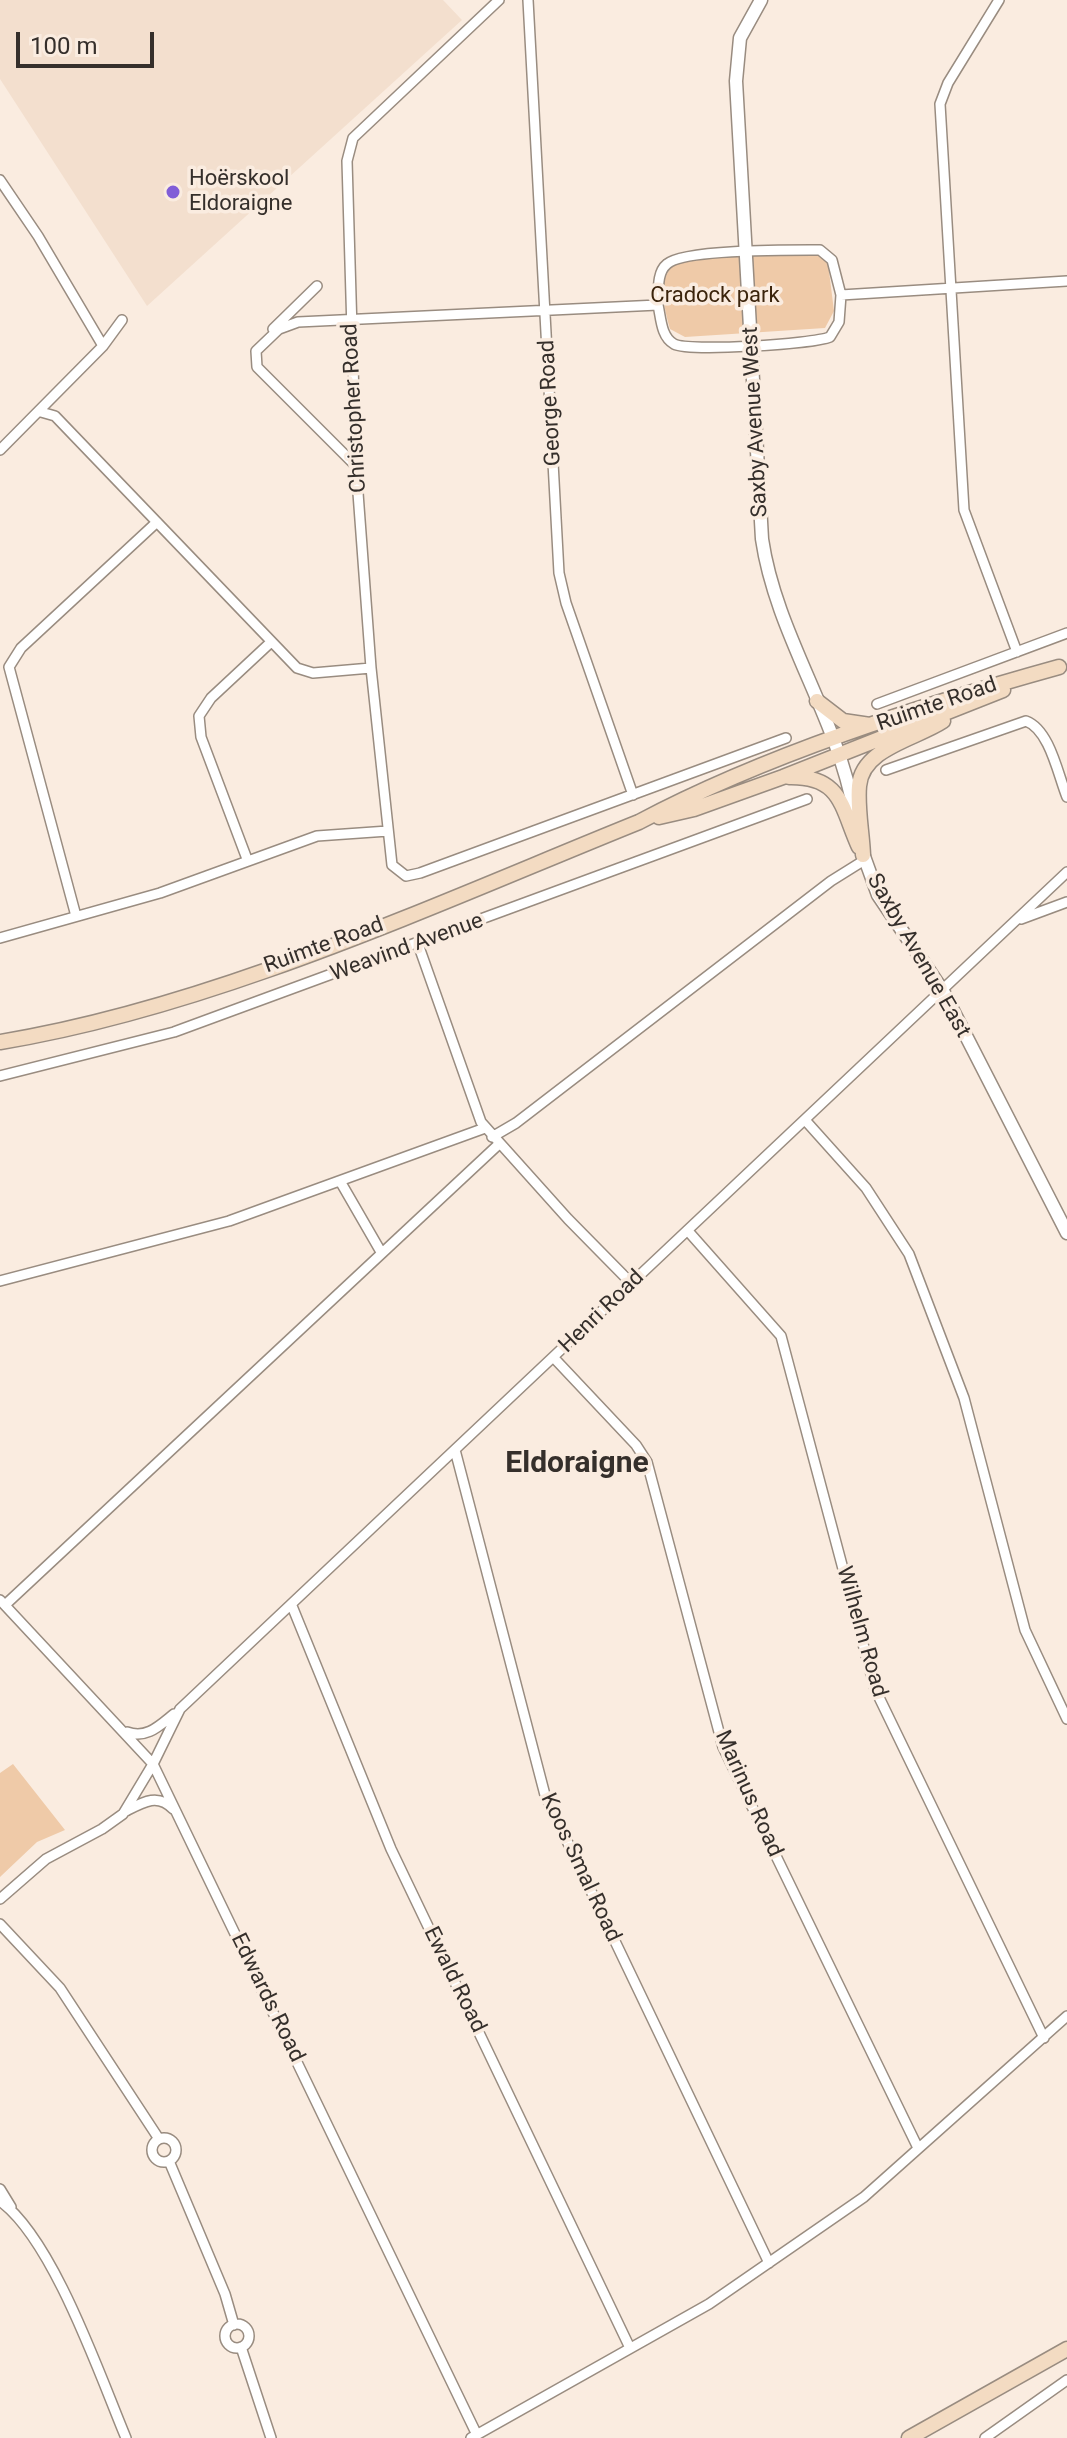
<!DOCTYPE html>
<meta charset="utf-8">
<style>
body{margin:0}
#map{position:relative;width:1067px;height:2438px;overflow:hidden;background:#faece0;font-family:Roboto,sans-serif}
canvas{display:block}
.scale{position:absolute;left:16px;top:32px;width:138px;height:36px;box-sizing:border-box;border:4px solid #352f2b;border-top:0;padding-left:10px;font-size:24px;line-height:28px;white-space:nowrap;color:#352f2b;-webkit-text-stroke:6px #faece0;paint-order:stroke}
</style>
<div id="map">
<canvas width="1067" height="2438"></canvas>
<div class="scale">100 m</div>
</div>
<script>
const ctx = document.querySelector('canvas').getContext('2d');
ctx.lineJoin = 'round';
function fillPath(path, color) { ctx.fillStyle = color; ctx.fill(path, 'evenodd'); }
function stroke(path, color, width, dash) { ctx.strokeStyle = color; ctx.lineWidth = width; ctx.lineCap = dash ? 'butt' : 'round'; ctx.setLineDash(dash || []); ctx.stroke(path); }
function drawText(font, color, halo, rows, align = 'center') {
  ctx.font = font + ' Roboto,sans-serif'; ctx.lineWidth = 7; ctx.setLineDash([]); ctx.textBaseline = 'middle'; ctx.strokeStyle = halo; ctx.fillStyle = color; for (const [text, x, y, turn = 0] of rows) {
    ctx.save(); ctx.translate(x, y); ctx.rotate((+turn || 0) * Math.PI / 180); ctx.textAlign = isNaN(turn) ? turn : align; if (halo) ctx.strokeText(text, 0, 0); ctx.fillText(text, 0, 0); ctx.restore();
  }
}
fillPath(new Path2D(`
 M0,0h443l19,20 -315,286 -147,-227z`), '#f3dfce');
fillPath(new Path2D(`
 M814,252l14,11 6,48 -9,17 -140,9 -15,-8c-7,-27 -15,-54 12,-71z
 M13,1764l52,66 -28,12 -37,35v-104z`), '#efcaa8');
const minor = new Path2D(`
 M499,0l-146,138 -6,23 9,305 15,202 21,197 14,11 14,-3 366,-135
 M528,0l31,573 7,30 67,192
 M999,0l-51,83 -8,21 24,406 53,142
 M0,180l38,56 65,110
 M658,305c3,13 3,32 16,39 14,8 139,0 156,-7l9,-15 2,-27
 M273,329l44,-43
 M41,412l14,4 242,252 16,5 58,-5
 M0,450l103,-104 19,-26
 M356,466l-99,-99 -1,-16 23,-22 19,-7 360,-17c1,-13 -2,-32 9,-41 16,-15 126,-14 153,-14l12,10 9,35 226,-14
 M877,704l190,-71
 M886,770l140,-49c24,9 32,54 41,76
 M247,859l-46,-122 -2,-21 12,-18 59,-55
 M76,916l-67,-249 12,-19 136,-126
 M1021,919l46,-17
 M0,938l160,-45 157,-57 71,-5
 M418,944l63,178 87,97 63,64
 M0,1076l174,-44 633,-233
 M805,1120l61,68 43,66 55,144 61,232 42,89
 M492,1137l24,-14 315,-242 32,-20
 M340,1181l41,71
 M688,1231l93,105 94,353 169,349
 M0,1281l229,-60 256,-93
 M554,1358l82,87 11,17 76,285 195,401
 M455,1450l90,345 224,468
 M0,1600l153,164 324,671
 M5,1605l494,-461
 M292,1606l99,243 239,499
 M127,1732c20,7 32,-6 47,-18
 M126,1811c17,-9 32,-18 47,-2
 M0,1899l46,-40 56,-30 21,-15 30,-50 27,-55 887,-837
 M0,1924l60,64 99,151
 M152 2150a12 12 0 1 1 24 0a12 12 0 1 1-24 0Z
 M169,2161l56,133 9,31
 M0,2189l11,18
 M0,2201c53,38 100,175 126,237
 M225 2336a12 12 0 1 1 24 0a12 12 0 1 1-24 0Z
 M241,2347l30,91
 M471,2438l238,-134 155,-107 203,-181
 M985,2438l82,-58`);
const tertiary = new Path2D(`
 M761,0l-21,38 -4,43 26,458c14,95 75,177 92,272
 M861,848l17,47 65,96 124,242`);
const secondary = new Path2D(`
 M817,701l26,20 27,4
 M789,777c53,-1 52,30 70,70
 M659,817l35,-8 89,-32 220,-87
 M863,855c-1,-23 -6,-47 -4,-69 3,-38 57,-47 84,-65
 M0,1042c214,-35 438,-139 639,-220 126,-67 283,-117 420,-155
 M909,2438l158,-89`);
stroke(minor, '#998c80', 12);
stroke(tertiary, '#998c80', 15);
stroke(secondary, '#998c80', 17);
stroke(minor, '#fff', 9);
stroke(tertiary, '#fff', 12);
stroke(secondary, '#f3dbc2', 14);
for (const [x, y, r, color] of [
 [173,192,8,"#815dd7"]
]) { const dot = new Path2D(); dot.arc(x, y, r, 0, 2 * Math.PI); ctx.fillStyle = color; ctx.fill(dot); stroke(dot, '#faece0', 3); }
drawText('22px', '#352f2b', '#faece0', [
 ["Hoërskool",189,179],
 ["Eldoraigne",189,204]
], 'left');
drawText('22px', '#3b240c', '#faece0', [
 ["Cradock park",715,296]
]);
drawText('22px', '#352f2b', '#faece0', [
 ["George Road",551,403,-93],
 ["Christopher Road",355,408,-93],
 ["Saxby Avenue West",756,422,-93],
 ["Ruimte Road",937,705,-19],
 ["Ruimte Road",324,946,-20],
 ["Weavind Avenue",407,948,-20],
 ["Saxby Avenue East",918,956,60],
 ["Henri Road",602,1312,-44],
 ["Wilhelm Road",861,1632,74],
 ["Marinus Road",748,1794,66],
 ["Koos Smal Road",580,1868,65],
 ["Ewald Road",454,1980,64],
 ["Edwards Road",267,1998,64]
]);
drawText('bold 30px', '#352f2b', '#faece0', [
 ["Eldoraigne",577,1464]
]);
</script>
